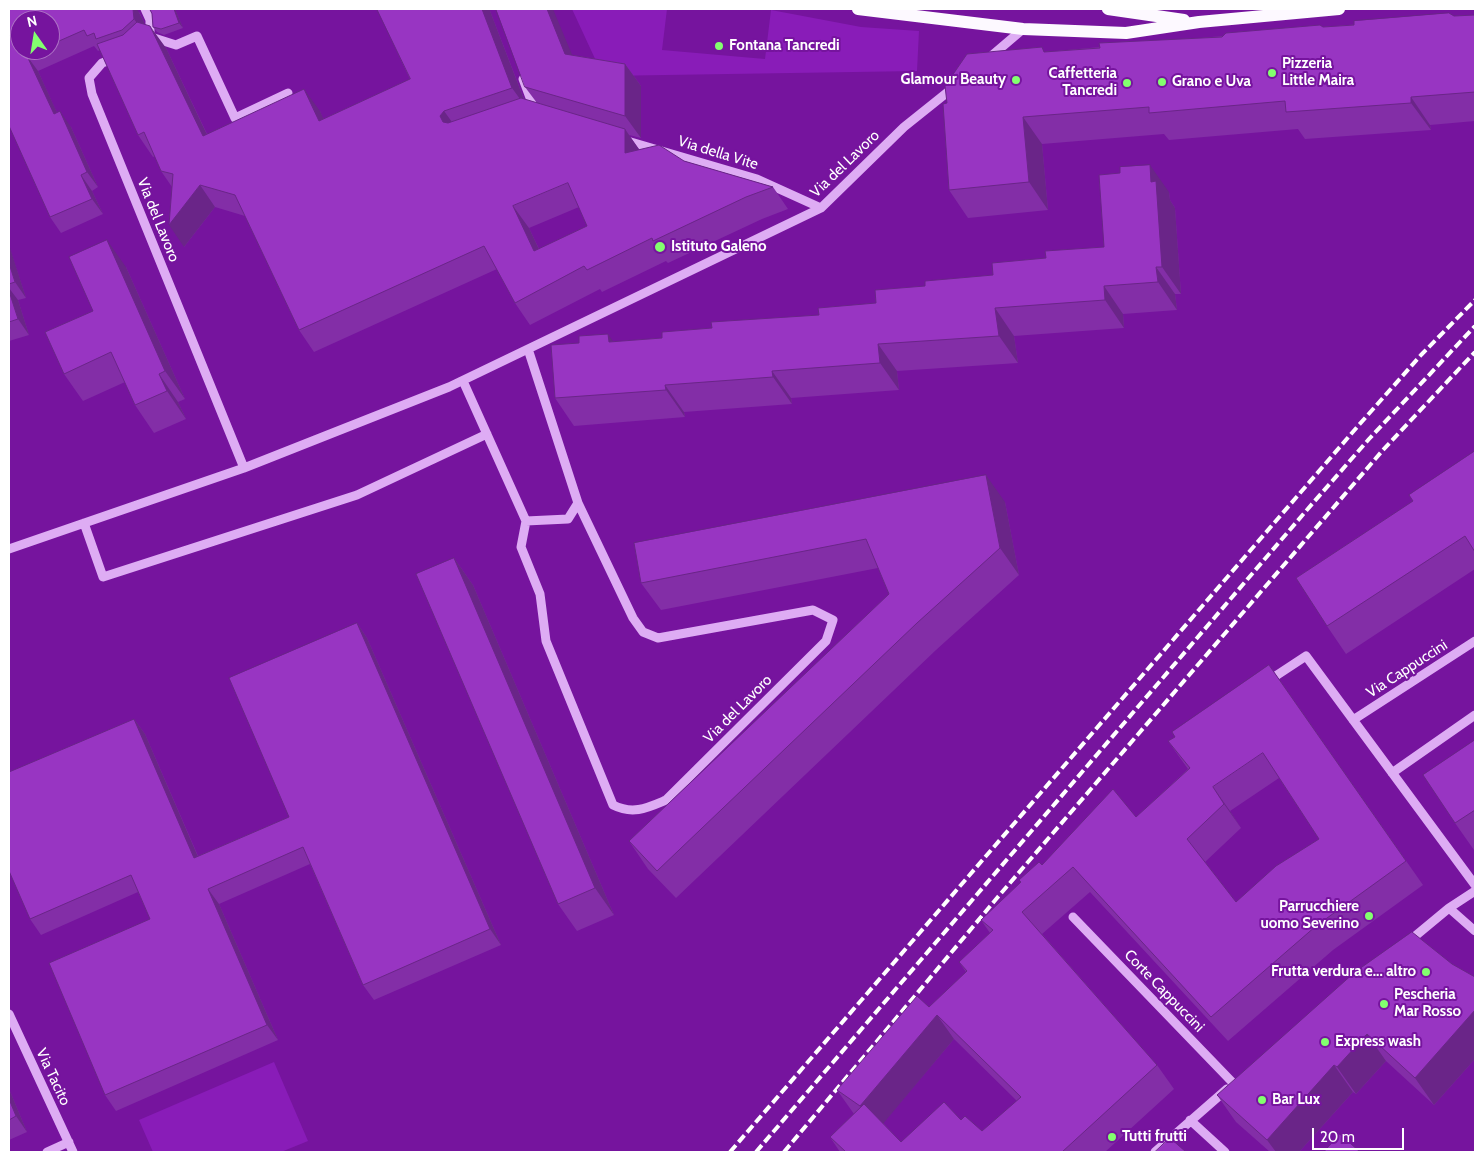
<!DOCTYPE html>
<style>
body{margin:0}
#map{position:relative;width:1484px;height:1161px;overflow:hidden;background:#76149e;font-family:Cabin,sans-serif}
canvas{display:block}
.frame{position:absolute;inset:0;border:10px solid #fff;pointer-events:none}
.north{position:absolute;left:10px;top:10px;width:50px;height:50px;box-sizing:border-box;background:#76149e;border:1px solid #ad72c5;border-radius:50%;rotate:347deg;font-size:14px;font-weight:700;line-height:20px;text-align:center;color:#fff}
.north::after{content:'';display:block;margin:auto;width:18px;height:22px;background:#83ff6f;clip-path:polygon(50% 0,100% 100%,50% 72%,0 100%)}
.scale{position:absolute;left:1312px;top:1128px;width:92px;height:22px;box-sizing:border-box;border:2px solid #fff;border-top:0;padding-left:6px;font-size:15px;line-height:18px;white-space:nowrap;color:#fff;-webkit-text-stroke:4px #76149e;paint-order:stroke}
</style>
<div id="map">
<canvas width="1484" height="1161"></canvas>
<div class="frame"></div>
<div class="north">N</div>
<div class="scale">20 m</div>
</div>
<script>
const ctx = document.querySelector('canvas').getContext('2d');
ctx.lineJoin = 'round';
function fillPath(path, color) { ctx.fillStyle = color; ctx.fill(path, 'evenodd'); }
function stroke(path, color, width, dash) { ctx.strokeStyle = color; ctx.lineWidth = width; ctx.lineCap = dash ? 'butt' : 'round'; ctx.setLineDash(dash || []); ctx.stroke(path); }
function drawText(font, color, halo, rows, align = 'center') {
  ctx.font = font + ' Cabin,sans-serif'; ctx.lineWidth = 4; ctx.setLineDash([]); ctx.textBaseline = 'middle'; ctx.strokeStyle = halo; ctx.fillStyle = color; for (const [text, x, y, turn = 0] of rows) {
    ctx.save(); ctx.translate(x, y); ctx.rotate((+turn || 0) * Math.PI / 180); ctx.textAlign = isNaN(turn) ? turn : align; if (halo) ctx.strokeText(text, 0, 0); ctx.fillText(text, 0, 0); ctx.restore();
  }
}
fillPath(new Path2D(`
 M572,9h95l-5,41 103,9 6,-49 90,17 58,4 -2,40 -314,5z
 M274,1062l34,79 -27,11h-128l-14,-32z`), '#891cb8');
stroke(new Path2D(`
 M145,9l5,11v17
 M151,37l25,8 21,-9 38,82 53,-25
 M116,58l-14,5 -13,15 3,16 152,374
 M989,58l34,-29
 M523,79l12,32
 M624,140l133,39 64,29
 M463,381l63,140 42,-2 10,-16 -50,-154
 M526,521l-5,26 19,47 6,47 67,164c20,10 34,3 53,-5l160,-159 7,-21 -20,-10 -155,28 -15,-6 -10,-14 -55,-115
 M84,523l19,54 254,-82 130,-61
 M9,549l235,-81 205,-81 372,-179 83,-81 50,-40
 M1268,681l38,-25 169,229
 M1353,720l122,-79
 M1392,773l83,-58
 M1449,908l26,23
 M1073,917l161,167
 M1408,942l41,-34 26,-17
 M9,1014l64,138
 M1190,1120l35,32
 M47,1152l22,-10
 M1155,1152l72,-63`), '#deacf4', 9);
stroke(new Path2D(`
 M858,9l165,20 103,4 73,-11 140,-13
 M1108,9l76,11`), '#fdf9ff', 12);
stroke(new Path2D(`
 M730,1152l628,-726 63,-71 54,-55
 M756,1152l550,-641 63,-72 106,-113
 M784,1152l213,-254 386,-448 92,-98`), '#fff', 4, [9, 4]);
fillPath(new Path2D(`
 M9,9l130,3 5,10v2l22,24 41,86 113,-23 3,8 87,-40 80,-68 34,88 13,4 -12,-16 47,-32 53,9 16,22v52l-12,-3 10,14 45,12 89,26 15,22 -26,10 -94,44 -2,-2 -64,31 -2,-3 -70,36 -15,-22 -18,-34 -183,83 -15,-22 -54,-114 -30,-9 -31,40 -12,-60 -11,-16 -6,-15 -2,1 -15,-22 -38,-85 -2,1 -4,-5 -56,25 19,42 14,14 27,60 -6,4 11,23 -42,19 -11,-16zM50,20v30h-30zM579,207l8,19 -48,23 -10,-21z
 M150,9h25l8,19 -19,7 -7,-3 -4,-5 -1,-13z
 M1475,15v106l-45,4 1,5 -126,9 -7,-10 -129,11 -5,-6 -122,10 6,66 -80,8 -19,-28 -2,-87 98,-51 278,-25z
 M1169,192l1,8 5,8 6,86h-6l2,16 -54,4 1,14 -110,8 4,27 -121,8 2,19 -108,8 1,6 -108,8 1,5 -111,9 -19,-28 59,-56 48,-4 50,-10 107,-13 57,-12 49,-17 68,-11 53,-17 58,-11z
 M9,246l17,52 -8,2 11,35 -20,6z
 M126,267l59,132 -7,3 8,17 -32,14 -19,-28 -10,-23 -42,19 -19,-27 29,-63z
 M1475,451v118l-129,85 -19,-28 86,-125z
 M1005,502l14,73 -83,75 -260,248 -28,-29 -19,-28 260,-247 -11,-26 -217,42 -20,-27z
 M454,558l19,27 141,330 -37,16 -19,-27z
 M357,623l10,15 134,307 -127,55 -11,-15 -53,-121 -91,40 59,136 -162,71 -11,-16 45,-176 -12,-27 -97,43 -11,-16 104,-200 11,15 53,122 91,-39z
 M1269,665l154,220 -90,65 -105,91 -138,-149 -48,42 115,131 17,24 -69,63h-265l-10,-15 24,-23 -17,-24 92,-83 37,-35 -7,-10 31,-29 -9,-13 61,-55 94,-48 52,-48 -20,-28 7,-4zM1279,778l40,61 -83,63 -31,-40 36,-34 -11,-17zM954,1039l63,62 -35,30 -21,-11 -60,22 -18,-19z
 M1475,740v110h-1l-19,-27z
 M1452,964l23,13v82l-41,46 -48,-44 -30,33 -3,-2 -54,60h-29l-34,-30 -19,-27z
 M9,1089l18,43 -18,8z`), '#832ea7');
fillPath(new Path2D(`
 M133,9h4l7,13 1,12 -11,-15z
 M174,9h1l8,19 -4,-5z
 M482,9h8v2l38,99 -16,-22z
 M547,9h6l28,67 -16,-22z
 M150,26l16,22 52,110 -15,-22z
 M27,56l11,15 27,59 -11,-16z
 M625,64l16,22v52l-16,-22z
 M304,89l16,22 14,32 -15,-22z
 M1411,97l19,28 1,5 -20,-27z
 M60,111l11,16 27,60 -11,-15z
 M444,111l16,22 -17,-11 -3,-6z
 M1023,117l19,27 6,66 -19,-28z
 M625,129l15,22 -15,2z
 M1150,165l19,27 1,8 5,8 6,86 -19,-27 -11,-85z
 M81,175l11,16 11,23 -11,-15z
 M200,185l15,22 -31,40 -15,-22z
 M513,206l16,22 21,45 -16,-22z
 M107,240l19,27 59,132 -20,-28z
 M9,246l1,2 16,50 -11,-16 -6,-19z
 M1156,267l19,27 2,16 -19,-28z
 M1104,286l19,28 1,14 -19,-28z
 M9,288l9,12 11,35 -11,-16 -9,-28z
 M995,308l19,28 4,27 -19,-27z
 M608,334l19,27 -18,-19z
 M878,344l19,27 2,19 -19,-27z
 M772,371l19,27 1,6 -19,-27z
 M159,374l19,28 8,17 -19,-28z
 M665,385l19,27 1,5 -19,-27z
 M986,475l19,27 14,73 -19,-27z
 M454,558l19,27 141,330 -19,-27z
 M357,623l10,15 134,307 -11,-16z
 M134,719l11,15 60,139 -11,-15z
 M1213,787l17,24 11,17 -17,-24z
 M208,889l11,15 59,136 -11,-15z
 M1475,1010v49l-41,46 -19,-27z
 M937,1015l17,24 -77,92 -17,-25z
 M1367,1034l19,27 -30,33 -19,-27z
 M1334,1065l19,27 -54,60h-23l-9,-12z
 M9,1089l18,43 -11,-16 -7,-17z`), '#6a2588');
const building = new Path2D(`
 M9,9h124l1,10 -12,11 -26,9 -2,-6 -7,3 -3,-6 -34,15v-25h-30v30h19l-12,6 27,58 6,-3 27,61 -6,3 11,24 -42,18 -41,-91z
 M150,9h24l5,14 -18,6 -8,-2 -1,-13z
 M377,9h105l30,79 -68,23 -4,5 3,6 5,1 73,-25 104,31v24l34,-8 25,16 89,26 -27,10 -93,44 -1,-3 -65,32 -3,-4 -69,37 -31,-57 -185,84 -64,-135 -35,-10 -31,40 4,-51 -12,-3 -17,-39 -6,3 -41,-91 26,-9 14,-13 13,4 53,110 101,-47 15,32 91,-42zM568,183l19,43 -53,25 -21,-45z
 M496,9h51l18,45 60,10v52l-100,-29z
 M1449,13l5,3 21,-1v77l-64,5v6l-125,9 -1,-11 -136,12v-6l-126,10 6,65 -80,8 -6,-86 4,-1 -2,-17 22,-32 75,-7 2,5 56,-4 -1,-5 123,-6 4,-4 94,-8 3,2 31,-2v-4z
 M1150,165l1,17 5,-1 6,86h-6l2,15 -54,4 1,14 -110,8 4,28 -121,8 2,19 -108,8 1,6 -108,8 1,5 -111,8 -4,-53 28,-2v-7l29,-2 1,8 53,-4v-6l50,-4 -1,-6 108,-7 -1,-7 58,-5 -1,-13 50,-4v-5l68,-6 -1,-12 54,-5 -1,-7 59,-4 -5,-72 21,-2v-6z
 M107,240l58,131 -6,3 8,17 -32,14 -24,-53 -47,22 -19,-42 48,-21 -24,-54z
 M9,263l6,19 -6,2z
 M9,291l9,28 -9,3z
 M1475,451v101l-10,-16 -138,90 -31,-48 117,-77 -4,-6z
 M986,475l14,73 -83,75 -260,248 -28,-30 260,-247 -23,-55 -225,44 -7,-40z
 M454,558l141,330 -37,16 -142,-330z
 M357,623l133,306 -127,56 -60,-138 -95,42 59,136 -162,70 -56,-132 101,-44 -19,-44 -101,44 -21,-48v-99l125,-53 60,139 95,-41 -60,-139z
 M1269,665l137,196 -90,65 -105,91 -138,-150 -51,45 135,153 -95,87h-216l-16,-15 34,-33 37,38 43,-40 17,18 4,-4 17,15 39,-34 -84,-82 -77,91 -23,-16 80,-94 12,11 38,-36 -8,-9 34,-32 -12,-10 40,-38 -2,-2 20,-18 3,3 71,-76 23,28 54,-49 -22,-27 7,-4 -3,-5zM1263,753l56,86 -43,27 -40,36 -49,-63 37,-35 -11,-17z
 M1475,740v70l-20,13 -32,-48z
 M1412,932l40,32 23,13v33l-60,68 -48,-44 -30,33 -3,-2 -67,75 -50,-45 138,-123z
 M9,1099l7,17 -7,4z
 M1340,1134l20,18h-36z
 M1170,1138l16,14h-31z`);
fillPath(building, '#9835c2');
stroke(building, '#6a2588', 1);
for (const [x, y, r, color] of [
 [719,46,5,"#83ff6f"],
 [1272,73,5,"#83ff6f"],
 [1016,80,5,"#83ff6f"],
 [1162,82,5,"#83ff6f"],
 [1127,83,5,"#83ff6f"],
 [660,247,6,"#83ff6f"],
 [1369,916,5,"#83ff6f"],
 [1426,972,5,"#83ff6f"],
 [1384,1004,5,"#83ff6f"],
 [1325,1042,5,"#83ff6f"],
 [1262,1100,5,"#83ff6f"],
 [1112,1137,5,"#83ff6f"]
]) { const dot = new Path2D(); dot.arc(x, y, r, 0, 2 * Math.PI); ctx.fillStyle = color; ctx.fill(dot); stroke(dot, '#76149e', 2); }
drawText('bold 15px', '#fff', '#76149e', [
 ["Fontana Tancredi",729,46],
 ["Pizzeria",1282,64],
 ["Little Maira",1282,81],
 ["Caffetteria",1117,74,"right"],
 ["Tancredi",1117,91,"right"],
 ["Glamour Beauty",1006,80,"right"],
 ["Grano e Uva",1172,82],
 ["Istituto Galeno",671,247],
 ["Parrucchiere",1359,907,"right"],
 ["uomo Severino",1359,924,"right"],
 ["Frutta verdura e... altro",1416,972,"right"],
 ["Pescheria",1394,995],
 ["Mar Rosso",1394,1012],
 ["Express wash",1335,1042],
 ["Bar Lux",1272,1100],
 ["Tutti frutti",1122,1137]
], 'left');
drawText('15px', '#fff', '#76149e', [
 ["Via della Vite",718,153,17],
 ["Via del Lavoro",845,164,-44],
 ["Via del Lavoro",158,220,68],
 ["Via Cappuccini",1407,669,-33],
 ["Via del Lavoro",738,709,-45],
 ["Corte Cappuccini",1164,991,46],
 ["Via Tacito",53,1077,65]
]);
</script>
